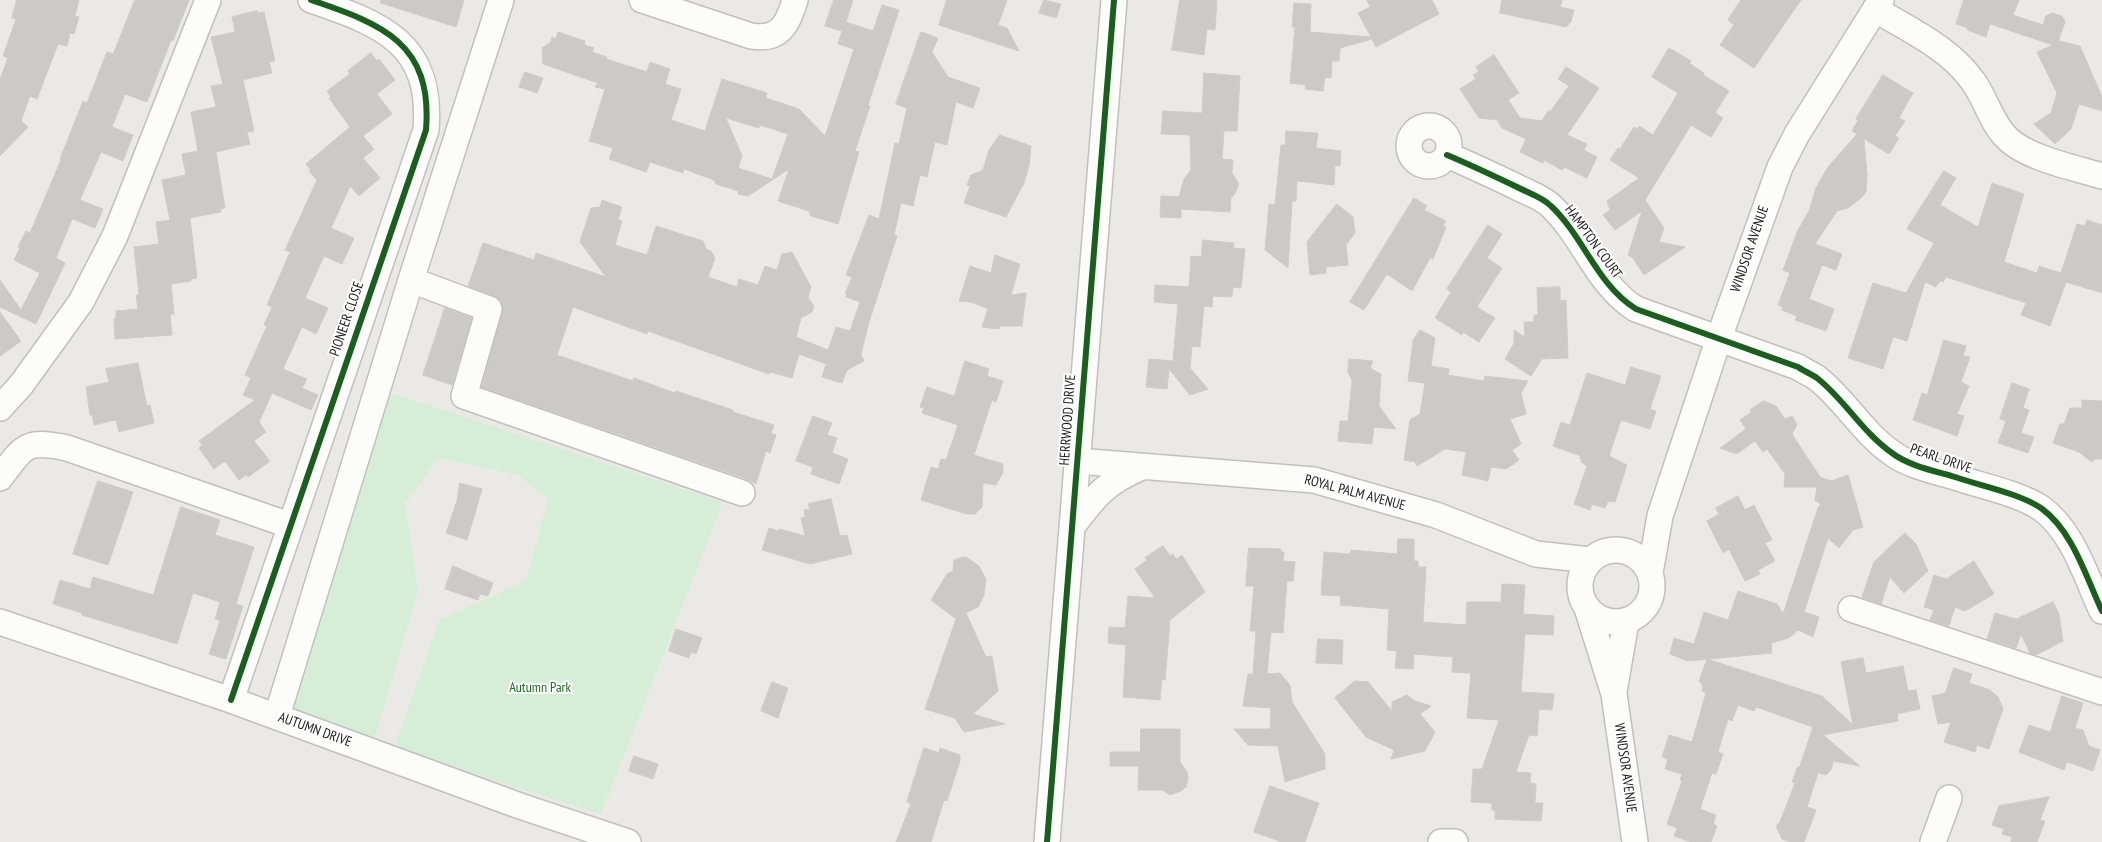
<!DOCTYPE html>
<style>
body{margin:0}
canvas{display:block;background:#ebe9e6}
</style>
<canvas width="2102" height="842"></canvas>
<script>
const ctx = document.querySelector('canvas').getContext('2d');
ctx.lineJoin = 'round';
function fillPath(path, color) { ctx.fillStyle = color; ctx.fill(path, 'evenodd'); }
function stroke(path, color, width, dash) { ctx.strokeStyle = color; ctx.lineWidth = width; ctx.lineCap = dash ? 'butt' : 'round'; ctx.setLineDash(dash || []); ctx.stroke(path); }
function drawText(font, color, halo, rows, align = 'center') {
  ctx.font = font + ' "PT Sans Narrow",sans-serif'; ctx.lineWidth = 4; ctx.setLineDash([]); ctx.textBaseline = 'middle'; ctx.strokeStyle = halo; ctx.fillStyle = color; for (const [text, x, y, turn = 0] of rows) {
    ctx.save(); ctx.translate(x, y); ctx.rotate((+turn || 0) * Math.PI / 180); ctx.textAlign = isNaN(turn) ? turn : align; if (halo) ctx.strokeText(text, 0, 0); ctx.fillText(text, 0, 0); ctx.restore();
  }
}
fillPath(new Path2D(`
 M385,391l338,111 -122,312 -207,-65 45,-129 87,-39 22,-81 -30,-25 -79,-17 -34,45 13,88 -44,150 -97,-25z`), '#d6eed7');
const building = new Path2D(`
 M17,0h62l-4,16 4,1 -5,17 -4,-1 -3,13 -9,-2 -21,55 -7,-3 -9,25 7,6 -28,29v-77l8,-21 -5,-2 13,-37 -4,-1z
 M135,0h54l-16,41 -2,-1 -24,62 -22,-8 -13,33 21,8 -10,26 -22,-9 -21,48 23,9 -8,19 -23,-9 -16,39 9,5 -29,61 -36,-17v-27l21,30 19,-37 -26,-13 6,-12 -2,-1 8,-16 4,2 31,-73 -1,-1 23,-58 4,2 20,-51 6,2z
 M381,0h83l-8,27 -75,-24z
 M834,0h19l-7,22 27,9 9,-26 17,5 -31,95 2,1 -15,45 4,1 -21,72 -27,-8 -2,-5 -31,-10 11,-32 -41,27 -10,-2v-3l-22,-7 -2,-4 -30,-11 -1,4 -33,-11 -4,10 -37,-13 4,-11 -24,-7 16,-52 -10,-2 3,-4 -55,-19 -1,-16 9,-6 1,-5 4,2 2,-7 27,9 -1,4 10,3 -2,4 15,5 -1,2 41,13 3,-10 20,7 -5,15 16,5 -10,31 34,11 17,-52 45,14 -1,5 33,11 26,27 29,-87 -16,-5 4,-13 -17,-5zM726,118l33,10 1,-3 28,9 -16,45 -34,-11 4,-12z
 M947,0h60l-9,25 9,3 12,23 -80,-26z
 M1044,0l17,4 -5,14 -17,-5z
 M1180,0h37l-2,30 -8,-1 -3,26 -32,-5z
 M1367,0h65l7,14 -63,33 -4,-8 -32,9 -1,13h-7l-1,17 -6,-1 -2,14 -18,-2 1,-4 -16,-2 5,-56h-3l2,-24 17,1 -1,28 61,5 -13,-24 12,-6z
 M1502,0h60l-2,7 14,3 -3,12 -5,5 -66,-14z
 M1741,0h60l-47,68 -34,-23 14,-20 -6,-5z
 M1964,0h55l-6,15 30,10 3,-9 6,-3 10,3 3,6 -7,20 2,-1 20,5 22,51v14l-23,-7 -8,25 -16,15 -21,-20 17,-11 6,-20 -20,-41 16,-7 -63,-21 -4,13 -19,-7 1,-2 -12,-4z
 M257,11v2l7,-1 11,49 -6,1 3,11 -29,7 11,51 -7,1 3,12 -34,8 9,56 -5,1 1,3 -31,6 7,60 -6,1v2l-20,3 3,30h-4l2,21 -57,4 -1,-20h2v-8l22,-2 -2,-14h3l-5,-48 25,-3 -3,-22 14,-2 -8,-40 24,-5 -4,-21 16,-3 -7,-39 25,-5 -5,-21 12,-2 -12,-47 24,-5 -3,-15z
 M921,32l17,6 -6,14 16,25 32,11 -7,20 -17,-6 -9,43 -12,-3 -8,35 -7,-2 -7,31 -12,-3 -7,32 3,1 -28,86 -8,32 3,7 -17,9 -5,13 -20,-6 4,-13 -27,-10 -7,24 -22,-6 -1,2 -121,-43 -1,3 -74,-27 -16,48 76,26 1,-3 41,15 1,-2 57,19v2l41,13 -3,8 5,2 -6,18 -4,-2 -10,33 -9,-5 -265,-92 21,-81 -3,-6 -6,-4 -26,-10 15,-43 51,17 2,-7 70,24 -26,-35 11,-34 9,-1 2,-7 20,7 -4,13 4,1 -7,24 32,10 9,-29 47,15 3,8 5,2 4,7 -7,19 29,10 2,-8 19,6 7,-19 12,4 5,-16 10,-2 19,35 -3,11 6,8 -2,6 -11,6 -5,19 32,13 8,-23 14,4 10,-29 -14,-5 1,-4 -2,1 7,-17 -6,-2 23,-60 10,4 16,-76 4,1 8,-36 -11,-4z
 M1669,48l22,13 -2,2 15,10 -1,2 26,16 -14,22 8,5 -12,19 -20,-12 -46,75 19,28 -5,14 26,5 -41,28 -12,-18 -4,-2 14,-44 -27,19 -12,-15 7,-5 -3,-9 32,-23 -29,-18 8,-12 2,1 14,-22 4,2 1,-3 14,9 25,-42 -26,-16z
 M371,53l6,8 2,-2 16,21 -18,14 15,20 -29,22 11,13 -11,9 17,20 -21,18 -9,-10 -19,42 23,10 -12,26 -18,-8 -19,42 23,10 -12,26 -14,-7 -19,42 24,10 -5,9 16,7 -7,15 -39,-17 -13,29 7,10 -12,9 16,20 -22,16 -2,-2 -7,5 -14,-19 -11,8 -15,-21 3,-3 -3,-4 56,-41 -12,-5 8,-17 -6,-3 22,-49 -3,-1 8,-18 -5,-2 23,-53 -5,-2 32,-70 -8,-9 2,-1 -5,-6 44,-37 -21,-29 2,-1 -4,-6 23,-17 -2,-3z
 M1494,55l25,38 -11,7 12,18 22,3 6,-10 2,1 19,-26 -11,-7 8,-12 33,21 -32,47 20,9 -3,6 13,7 -10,21 -23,-11 -2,3 -18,-10 -1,3 -23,-11 6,-13 -24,-11 -5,-8 -18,-2 -19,-29 16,-10 -3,-4 6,-3 -3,-5z
 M525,72l18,6 -6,15 -18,-6z
 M1204,73l36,3 -3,55h-13l-2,28 11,1 -1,13 7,11 -5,11 -3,2 -1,15 -49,-3v9l-21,-1 1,-21 18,1 5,-18 7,-9 -1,-35 -29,-1 2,-23 39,2z
 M1883,75l30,18 -14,25 6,3 -10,15 4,2 -10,16 -25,-15 3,36 -1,17 -4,5 -14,11 -11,3 -22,33 27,10 -6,16 -14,-5 -13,34 25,10 -8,22 -31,-11 2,-4 -15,-6 1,-3 -5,-2 12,-32 -7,-3 15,-40 11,-19 7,-23 12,-21 29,-33 -5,-3 6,-11 -2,-1z
 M1286,131l32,2 -2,15 25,3 -1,15 -5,-1 -1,20 -37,-4 -1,20h-4l-4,67 -23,-18 4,-46 6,1 6,-60h4z
 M1000,135l31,11 -2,20 -5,17 -18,34 -42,-14 6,-17 -3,-1 4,-10 12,-5 6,-20z
 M1944,171l12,7 -16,27 38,22 14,-44 32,11 -20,68 33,11 2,-7 22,7 16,-49 8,2 2,-6 15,5v68l-36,-11 -16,44 -29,-11 5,-12 -80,-26 -3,5 -3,-1 -4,6 -11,-5 -18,59 -14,-4 -10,32 -35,-11 25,-75 33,10 28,-50 -27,-14z
 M1414,198l13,8 -3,4 22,11 -3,5 3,1 -13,32 -3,-1 -18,33 -25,-17 -23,36 -14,-8z
 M1337,204l16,13 2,16 -9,12 2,20 -22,2v6l-16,2 -3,-33z
 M1488,225l14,9 -15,24 15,10 -25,39 18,11 -16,24 -16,-10 -1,3 -27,-17 16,-26 -4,-3z
 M1203,240l31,3 -1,5 12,1 -4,39 -8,-1 -1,10 -19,-1 -1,11 -8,-1 -4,41 -8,-1 -2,22 18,21 -18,6 -21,-26 -2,20 -21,-2 3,-28 24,2 5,-57 -24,-2 1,-17 34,2 2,-31 10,1z
 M995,255l25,9 -9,31 15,-2 -4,33h-22l-1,3 -17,-2 6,-18 -17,-7 -12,-1 11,-35 21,7z
 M1560,287v14l6,-1 2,58 -26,1 -11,17 -26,-17 9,-16v-13l11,7 -1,-15h10v-7h4l-1,-27z
 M445,308l27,10 -20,67 -29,-10z
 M0,312l21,29 -21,15z
 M1420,330l15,8 -4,28 18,3 -1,6 36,6 1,-5 43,5 -7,12 5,21 -16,5 11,25 -9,6 7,10 -13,9 -15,-2 -3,14 -26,-6 4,-23 -21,-3 -28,17 -2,-4 -11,-2 6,-40 10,-6 5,-31 -17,-2 5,-40z
 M1944,340l22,6 -3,10 7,1 -9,25 8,4 -12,28 7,2 -7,20 -44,-16 9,-27 5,2z
 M1349,359l24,2 -3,7 11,6 -2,32 17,23 -22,-2 -2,17 -34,-3 2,-20h8l4,-40 -4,-9z
 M965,361l24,8 -2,7 16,5 -7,21 -4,-2 -18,55 29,9v8l-7,13 -13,-2 -1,24 -7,7h-8l-46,-14 10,-33 7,2 3,-10 5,1 12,-35 -36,-12 2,-5 -4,-1 7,-20 27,9z
 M138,363l9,43 3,-1 4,18 -35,9 -3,-12 -22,5 -2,-10h-2l-4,-28 23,-5 -3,-13z
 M1631,367l30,9 -11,33 6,2 -6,18 -29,-9 -12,36 18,9 -12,37 -7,-1 -3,7 -13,-4 -2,6 -16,-6 13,-38 -6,-4 1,-3 -3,-1 2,-2 -28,-10 8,-24 9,3 17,-52 38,12z
 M2012,383l17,6 -6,19 6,2 -8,23 13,4 -6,16 -30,-10 8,-22 -6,-2z
 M2082,400l20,1v58h-7l-3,3 -13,-10 -26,-9 7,-19h4l6,-16h12z
 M1764,401l12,5 9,13 7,-3 5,9 -5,9 28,43 11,4 17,-6 15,52 -10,3 -14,18 -11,-10 -24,74 15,5 -6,20 -15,-7 -9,8 -18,5 1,10 -84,8 -18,-7 4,-16 20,6 10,-32 24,8 10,-29 39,13 6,10 35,-106 3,-4 -6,-4 2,-13h-33l1,-13 -18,-25 -4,3 -8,-11 -17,12h-4l-14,-5 26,-19 -6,-9 12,-8 -2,-2z
 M813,416l19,7 -5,12 10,3 -5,15 16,6 -9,25 -28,-10 2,-7 -17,-6z
 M98,481l35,11 -25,73 -35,-11z
 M460,483l22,6 -15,51 -21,-7 11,-32z
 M1738,496l7,14 9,-5 18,35 -7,3 10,18 -17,9 2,4 -15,7 -16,-32 -6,4 -16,-32 12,-7 -3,-6z
 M831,499l9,37 7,-1 5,19 -42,10 -48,-14 7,-22 9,3 2,-2 25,7 -4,-18 4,-1 -1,-7 6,-1 -2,-5z
 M181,507l39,13 -5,15 39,12 -18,57 7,2 -17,53 -17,-5 11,-33 -5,-2 5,-17 -27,-9 -16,51 -95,-29v-2l-29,-9 7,-24 30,9 3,-12 60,18z
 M1905,533l11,11 12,27 -24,22 -14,-16 -9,27 -19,-7 12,-35z
 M1398,539h16v22h4v6h8l-3,55 43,3 1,-23h34l1,-18 23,1 -2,29 31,2 -1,19 -28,-1 -4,58 33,2 -2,16 -13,-1 -2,27 -8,-1 -13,37 15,1 -1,10 6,1 -1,19h8l-2,18 -46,-2v-8l-3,-1v-7l-21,-1 2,-33h9l17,-49 -32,-2 4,-45 -19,-1 1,-15 -39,-3 -1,15 -18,-1 2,-17 -10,-1 2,-41 -49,-4 1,-9 -20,-1 3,-43 26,2 1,-4 46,4z
 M1163,546l7,10 3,-2 3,5 6,-4 23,37 -35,28 -5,60 -3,-1 -2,21 -37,-3 3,-52 -18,-2 1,-16 16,1 3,-32 27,2 -20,-29 12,-9 -2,-2z
 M1249,548l32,1v3h3l-1,9 12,1 -2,19h-6l-4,52 -12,-1 -4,42 13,-1 10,12 2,17 33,52v15l-40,13 -7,-36 -30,-1 -14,-16h36l1,-21 -28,-2 5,-32h5l3,-43h-6l4,-45h-8z
 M966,557l13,9 7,13 -2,16 -6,12 -12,6 20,44 6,-1 6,35 -25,23 32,10 -41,8 -9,-14 -30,-9 31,-90 -25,-19 16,-26 6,-3 1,-11z
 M1974,561l20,33 -29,17 -10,-4 -6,19 -19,-6 4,-10 -10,-3 10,-32 12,4z
 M453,566l40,17 -5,13 -8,-2 -2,6 -33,-11z
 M2053,602l6,12 4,27 -27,14 -6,-2 -9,-19 -5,14 -29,-9 8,-26 21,6z
 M676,629l26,9 -6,16 -5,-2 -2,6 -20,-7z
 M1318,639l25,1 -1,24 -26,-1z
 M1863,658l3,15 37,-7 5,25 8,-1 4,19 -23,5 1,7 -75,14 37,31 -27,-5 -2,9 -5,5 -8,-2 -11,34 9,3 -12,32h-13l-9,-3 -6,-13 4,-4 15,-39 -3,-1 5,-14 3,-2 13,-39 -57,-20 -2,4 -16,-6 -6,16 -4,-2 -10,33 5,2 -7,20 -4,-1 -12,36 16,6 -3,9 4,2 -6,16h-20l-17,-6 3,-8 -10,-4 15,-43 -2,-1 2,-6 -17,-5 3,-10 -6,-2 7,-22 23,7 14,-49 -4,-2 1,-5 -4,-5 8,-22 115,37 31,29 -12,-63z
 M1954,668l18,6 -3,9 21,7 8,7 5,12 -14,40 -12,-4 -2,7 -31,-10 7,-20 -13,2 -6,-28 13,-3z
 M1355,681l13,1 24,29v-9l15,-7 8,6 16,5 -11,8 15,18 -10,19 -34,8 3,-9 -28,-13 -31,-39z
 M772,682l16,6 -10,30 -17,-7z
 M2062,696l21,7 -8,25 8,2 6,16 11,4 -7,21 -26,-9 -3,8 -45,-18 10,-27 21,7z
 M1141,729h39v33l7,10 1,6 -2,9 -5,4 -11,4 -7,-5h-25l1,-24h-29v-14h30z
 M924,748l15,5 1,-5 20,7v6l-13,40 -3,-1 -13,42h-35l15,-38 -4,-2z
 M634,756l24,8 -5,15 -24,-8z
 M1270,786l49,17 -14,39h-23l-28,-10z
 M2049,797l-9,23 5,1 -8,21h-26l1,-5 -10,-3 2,-5 -12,-4 7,-19z`);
fillPath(building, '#cccac7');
stroke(building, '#cecbc8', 1);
const minor = new Path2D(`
 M642,0l109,36c29,5 37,-12 44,-36
 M1875,9c34,21 73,38 97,71 14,18 19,43 35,58 19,20 69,30 95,38
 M1409 146a20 20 0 1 1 40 0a20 20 0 1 1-40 0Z
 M1447,155c24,10 47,21 70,32 11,6 25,10 34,19 33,31 46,79 85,103l162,58c6,4 13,7 19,11 28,22 46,55 75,75 17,13 43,18 63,24 26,9 63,16 86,31 32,23 45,69 61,103
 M411,280l78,29 -25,87 278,97
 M0,408l21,-23 60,-83 34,-66 93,-236
 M1077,461l237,19 122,35 100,39 54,6
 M0,478c24,-32 25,-39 67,-30l222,77
 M1072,527c23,-31 34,-45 70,-60
 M1580 586a36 36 0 1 1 72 0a36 36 0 1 1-72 0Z
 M1650,573l10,-57 59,-178 61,-171 17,-33 84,-134
 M1587,608l27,86 21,148
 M1851,609l251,83
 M0,622l231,78 289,106 108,36
 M1614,692l12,-70
 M231,700l195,-570c7,-87 -44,-106 -115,-130
 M277,716l134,-436 90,-280
 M1047,842l67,-842
 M1441,842h14
 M1933,842l16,-44`);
stroke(minor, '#c1c0be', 28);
stroke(minor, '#fcfcfb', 25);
stroke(new Path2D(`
 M1447,155c24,10 47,21 70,32 11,6 25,10 34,19 33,31 46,79 85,103l162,58c6,4 13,7 19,11 28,22 46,55 75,75 17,13 43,18 63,24 26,9 63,16 86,31 32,23 45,69 61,103
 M231,700l195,-570c7,-87 -44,-106 -115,-130
 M1047,842l67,-842`), '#1b5e20', 6);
drawText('14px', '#1d1d1d', '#fff', [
 ["HAMPTON COURT",1593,242,54],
 ["WINDSOR AVENUE",1750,249,-71],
 ["PIONEER CLOSE",347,319,-71],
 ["HERRWOOD DRIVE",1068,420,-86],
 ["PEARL DRIVE",1941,459,19],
 ["ROYAL PALM AVENUE",1355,493,15],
 ["AUTUMN DRIVE",315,730,20],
 ["WINDSOR AVENUE",1625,768,82]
]);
drawText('14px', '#186e23', '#fff', [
 ["Autumn Park",540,688]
]);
</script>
